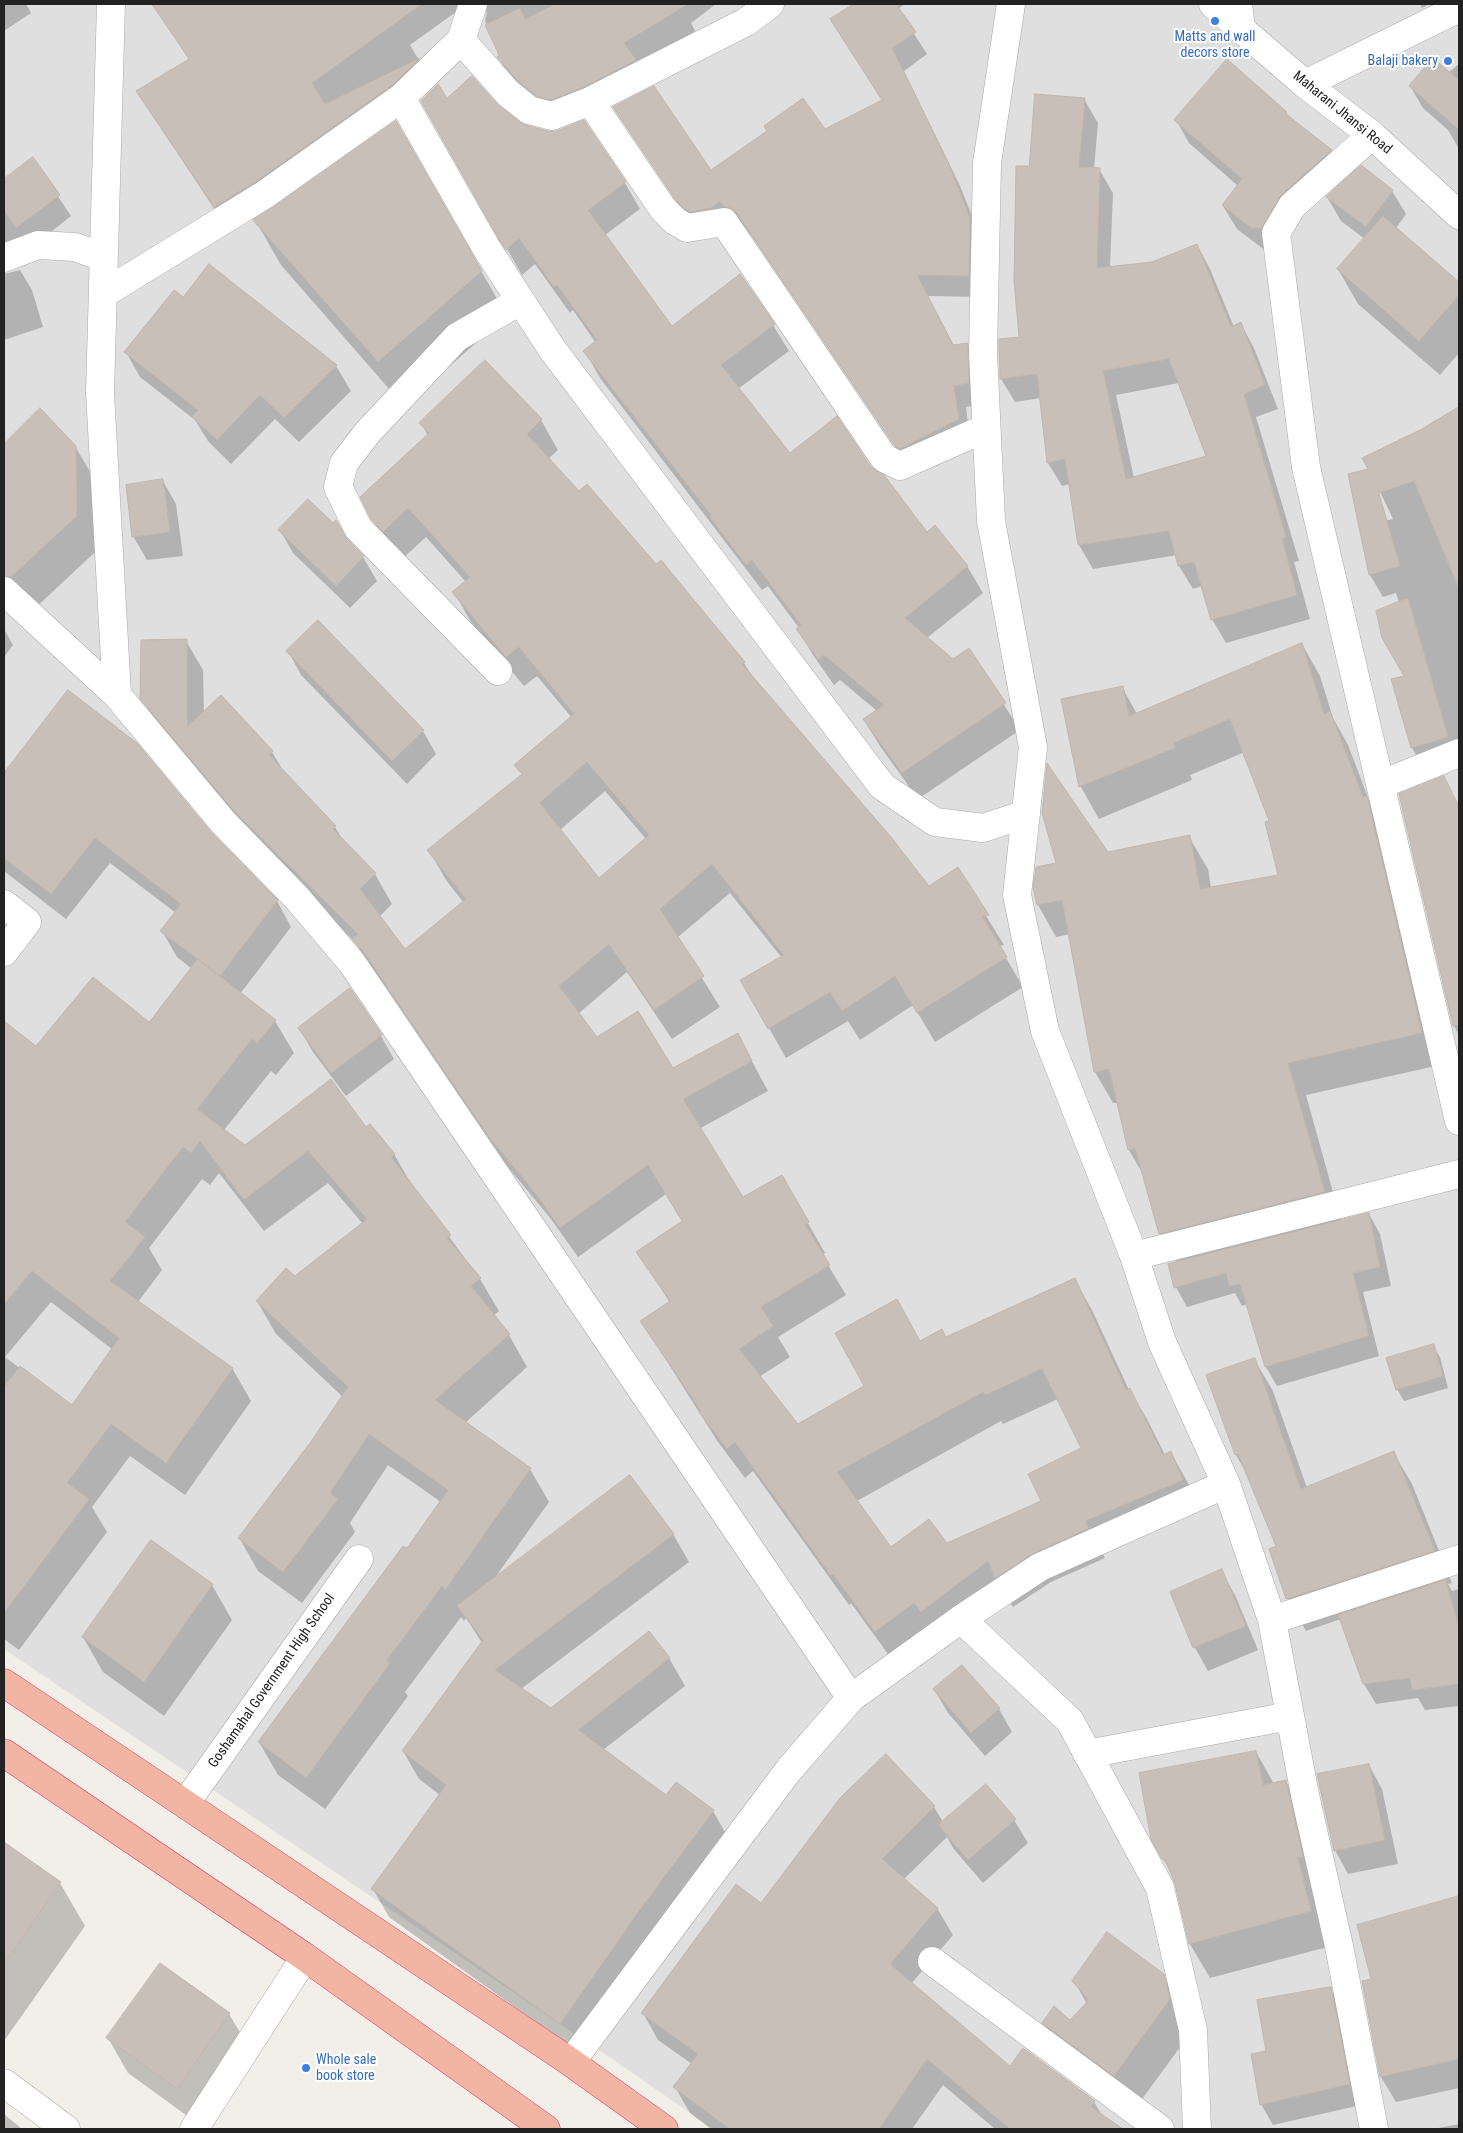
<!DOCTYPE html>
<style>
body{margin:0}
#map{position:relative;width:1463px;height:2133px;overflow:hidden;background:#f2efe9;font-family:"Roboto Condensed",sans-serif}
canvas{display:block}
.frame{position:absolute;inset:0;border:5px solid #222;pointer-events:none}
</style>
<div id="map">
<canvas width="1463" height="2133"></canvas>
<div class="frame"></div>
</div>
<script>
const ctx = document.querySelector('canvas').getContext('2d');
ctx.lineJoin = 'round';
function fillPath(path, color) { ctx.fillStyle = color; ctx.fill(path, 'evenodd'); }
function stroke(path, color, width, dash) { ctx.strokeStyle = color; ctx.lineWidth = width; ctx.lineCap = dash ? 'butt' : 'round'; ctx.setLineDash(dash || []); ctx.stroke(path); }
function drawText(font, color, halo, rows, align = 'center') {
  ctx.font = font + ' "Roboto Condensed",sans-serif'; ctx.lineWidth = 4; ctx.setLineDash([]); ctx.textBaseline = 'middle'; ctx.strokeStyle = halo; ctx.fillStyle = color; for (const [text, x, y, turn = 0] of rows) {
    ctx.save(); ctx.translate(x, y); ctx.rotate((+turn || 0) * Math.PI / 180); ctx.textAlign = isNaN(turn) ? turn : align; if (halo) ctx.strokeText(text, 0, 0); ctx.fillText(text, 0, 0); ctx.restore();
  }
}
fillPath(new Path2D(`
 M4,4h1455v2125h-746l-92,-64 -617,-416z`), '#e0dfdf');
fillPath(new Path2D(`
 M4,4h22l5,9 -27,18z
 M175,4h292l-57,41 22,37 -204,148 -91,-139 52,-31 -29,-46z
 M478,4h238l-25,19 4,8 -57,35 -73,56 -53,-42 -14,-23 3,-2 -16,-34 2,-9h-4z
 M856,4h49l-7,5 29,45 -23,17 56,115 22,55 -1,56 -53,-1 26,50 13,-1 12,21 2,39 -15,2 4,34 -61,26 -158,-232 -7,-6 -55,-8 -74,-114 96,65 114,-42 58,-28 -51,-82z
 M1420,4h10l-8,4z
 M1459,64v85l-11,-19 -25,-22 -13,-22 39,-14z
 M1084,99l14,24 -4,46h5l14,24 -3,75 43,-5 44,-18 13,24 24,58 7,-3 13,24 24,61 -22,8 43,144 -5,1 16,57 -84,24 -14,-24 -10,-33 -9,3 -14,-23 -2,-11 -84,14 -14,-24 -9,-61 -8,2 -14,-23 -7,-65 -26,4 -14,-23 20,-41 9,-171zM1179,383l28,74 -73,21 -18,-83z
 M446,100l50,4 23,19 106,60 15,26 -35,26 67,93 101,-3 16,26 -51,38 52,65 80,14 56,65 41,33 16,27 -56,45 26,23 16,-11 51,80 -102,69 -38,-53 -16,-26 13,-9 -37,-31 -6,5 -21,-30 -15,-26 1,-1 -31,-42 -6,4 -162,-212 -15,-27 11,-8 -23,-33 -3,3 -35,-49 -13,11 -100,-174z
 M1286,113l3,5 42,33 13,23 -49,44 -29,33 -29,-22 -14,-23 15,-20 -49,-43 -13,-23z
 M396,123l111,193 -103,90 -123,-141 -26,-45z
 M33,159l38,57 -67,53v-89z
 M1392,191l14,23 -10,14 63,56v69l-19,22 -82,-71 -20,-35 27,-30 -24,-18 -14,-24z
 M209,266l127,100 15,25 -52,51 -24,-23 -44,45 -23,-23 -13,-21 -55,-43 -14,-25 57,-53z
 M20,270l12,20 11,37 -39,13v-66z
 M485,362l56,58 17,30 -10,9 31,34 77,72 5,-4 83,102 10,16 175,208 28,-18 47,76 -5,1 24,41 -88,55 -22,-37 -53,35 -12,-19 -62,37 -44,-77 40,-23 -52,-65 -53,45 43,69 -48,32 -45,-67 -49,42 18,25 77,31 64,-36 31,57 -69,38 43,70 39,-23 44,77 -3,2 24,40 -68,42 12,20 -31,20 38,49 68,-39 56,-44 25,-4 129,-59 17,30 37,80 18,29 18,36 6,-2 17,30 12,27 -99,41 4,7 -54,24 -38,25 -9,-16 -111,70 -42,-58 -2,2 -96,-134 -8,7 -27,-36 -76,-120 28,-19 -32,-51 45,-30 -17,-28 -88,63 -27,-38 -43,-52 -124,-183 -13,-15 -15,-26 -103,-102 -94,-112 -17,-31 44,-57 17,29 1,43 17,-16 51,55 13,22 50,53 9,15 31,32 17,30 -13,13 25,34 60,-48 -18,-23 -17,-30 93,-75 -6,-10 56,-47 -35,-42 -13,10 -53,-64 -17,-30 12,-10 -40,-45 -25,23 -11,-11 -18,-31 56,-82 -7,-13zM605,791l41,48 -47,40 -39,-49zM1058,1399l24,50 -39,53 -97,42 -55,5 -34,-48 144,-80 2,3z
 M1459,408v352l-34,10 -13,-22 -19,-68 13,-4 -7,-73 -3,-10 -13,4 -13,-22 -10,-49 33,-7 -29,-61 57,-27z
 M40,410l35,36 21,36 14,56 -79,74 -27,-17v-149z
 M163,481l13,23 7,52 -36,4 -14,-24z
 M280,530l68,12 15,15 14,24 -27,27 -57,-55z
 M4,629l9,16 -9,12z
 M1302,644l18,32 13,42 15,27 24,63 68,257 -134,30 35,126 28,-7 11,20 11,52 -28,6 16,64 -102,30 -11,-19 -19,-63 -5,2 -7,-13 -48,14 -11,-20 1,-25 -17,-29 -16,-57 -15,-26 -11,-47h-5l-18,-31 -25,-138 -14,3 -18,-32 69,-51 82,-17 19,32 3,19 69,-12 -9,-54 -26,-70 -55,23 2,5 -93,39 -18,-32 -18,-87 59,-13 15,27z
 M288,651l135,80 13,23 -29,30 -106,-109z
 M68,691l209,210 14,26 -51,67 35,27 19,32 -18,22 -5,-4 -47,59 21,16 121,-17 28,25 19,33 67,92 19,32 -6,5 16,19 18,32 -62,56 65,46 19,33 -55,77 179,-45 16,28 -168,127 30,21 118,-52 16,28 -82,64 64,47 46,14 16,28 -153,212 -187,-134 -16,-28 67,-94 -21,-16 -16,-28 79,-108 -16,-25 -2,3 -3,-4 -56,75 3,4 -83,113 -47,-34 -19,-33 148,-192 34,-48 -53,-37 -38,58 5,9 -53,71 -44,-32 -18,-32 71,-95 32,-47 -67,-63 -19,-33 38,-24 68,-53 -35,-41 -64,48 -45,-58 -9,12 -8,-6 -53,69 13,22 -24,32 94,66 19,33 -66,94 -55,-39 -38,51 15,25 -88,118 -15,-11v-603l6,-8 26,20 113,-24 43,-55 -15,-12 -15,-26 14,-18 -66,-50 -44,56 -62,-48v-96zM51,1302l62,48 -41,57 -67,-50z
 M1444,778l15,28v229l-5,-9 -54,-231z
 M299,1028l82,8 13,23 -48,37 -33,-44z
 M1433,1346l7,11 8,31 -44,13 -7,-12z
 M1254,1359l19,32 34,97 86,-36 19,32 40,99 -4,1 4,7 7,-2v117l-34,4 -7,-12 -42,6 -12,-20 -23,-65 -35,12 -18,-33 -10,-51 -27,-66 -15,-26 -29,-79z
 M151,1542l61,43 20,35 -68,96 -61,-44 -20,-35z
 M1221,1571l14,24 23,55 -50,21 -13,-23 -23,-56z
 M934,1689l65,20 13,23 -27,24 -37,-43z
 M1256,1752l18,32 12,-2 20,35 25,129 -121,32 -20,-34 -17,-69 -10,-16z
 M885,1756l49,51 9,15 71,-2 14,23 -45,40 -30,-35 -6,-11 -44,43 34,28 16,27 -42,49 100,84 83,34 9,15 11,12h-119l-52,-44 -31,44h-201l-21,-16 -15,-26 17,-23 -34,-24 -15,-27 118,-109z
 M1369,1765l13,24 16,75 -50,10 -13,-24z
 M4,1843l56,40 25,43 -81,115z
 M1459,1897v191l-63,14 -15,-25 -18,-95 10,-2 -15,-54z
 M160,1965l69,49 21,35 -53,74 -69,-50 -20,-35z
 M1163,1975l21,36 5,24 -55,75 -71,-53 -20,-34 27,-1 17,-18 -13,-23z
 M1330,1988l12,21 19,96 -88,20 -12,-21 7,-52z
 M4,2114l18,15h-18z
 M1459,2124v5h-26z`), '#0003');
const building = new Path2D(`
 M152,4h270l-110,79 13,21 95,-46 -29,28 -136,96 -41,25 -78,-116 53,-32z
 M555,4h133l-64,39 12,17 -52,27 -33,13 -15,-4 -17,-14 -22,-25 2,-2 -14,-30 35,-17 5,11z
 M854,4h42l20,28 -24,16 56,114 22,56 -1,58 -52,-1 36,70 15,-2 1,40 -15,3 5,33 -59,30 -5,-3 -158,-233 -6,-5 -7,-1 -4,-6 -9,7 -21,4 -5,-3 -10,-10 -62,-92 41,-21 57,84 56,-39 -3,-5 39,-28 22,31 57,-29 -52,-81z
 M1433,58l26,22v50l-50,-44z
 M1227,59l60,53 -1,2 46,36 -51,45 -19,33h-11l-29,-23 20,-26 -68,-59z
 M472,76l26,29 27,20 23,6h9l27,-11 42,62 -38,28 84,116 68,-52 35,50 -54,41 69,88 47,-37 34,51 13,8 43,57 8,-7 33,41 -63,52 48,41 16,-11 37,55 -104,70 -39,-54 21,-14 -60,-50 -6,4 -22,-30 5,-4 -49,-65 -6,5 -37,-49 2,-1 -128,-164 14,-11 -40,-55 -3,2 -35,-49 -13,12 -6,-9 -79,-140 17,-17 9,14z
 M1035,94l50,4 -6,69 21,1 -3,100 55,-6 45,-18 34,83 10,-5 24,63 -21,9 42,143 -4,2 15,56 -86,25 -17,-58 -16,4 -9,-35 -91,14 -13,-86 -18,4 -10,-89 -37,5 -1,-40 20,-2 -5,-56 2,-115h13zM1169,359l37,97 -80,23 -23,-108z
 M396,121l86,150 -104,91 -125,-142z
 M33,157l27,38 -44,33 -12,-18v-31z
 M1361,165l32,25 -27,37 -40,-30z
 M1383,216l76,66v13l-40,46 -82,-72z
 M209,264l128,101 -53,53 -24,-23 -43,45 -25,-23 6,-7 -74,-58 50,-62 9,7z
 M485,360l57,59 -15,15 52,57 8,-7 69,80 5,-4 84,102 -3,2 149,173 38,49 29,-19 31,48 -7,1 25,41 -90,56 -22,-37 -53,35 -12,-19 -62,37 -28,-49 44,-25 -72,-91 -52,45 44,67 -50,34 -45,-66 -50,42 38,51 41,-26 35,57 65,-35 14,28 -69,38 60,98 39,-22 27,47 -4,3 25,40 -69,42 12,19 -34,23 59,75 66,-38 -29,-53 62,-34 23,42 22,-12 4,8 129,-59 51,112 4,-2 33,67 8,-4 12,29 -98,41 4,7 -55,25 -39,25 -7,-17 -67,51 -7,-9 -39,29 -42,-58 -2,2 -96,-134 -8,7 -28,-37 2,-1 -61,-90 30,-20 -34,-49 46,-31 -34,-56 -88,63 -28,-39 -43,-52 -124,-183 -13,-15 6,-5 -123,-122 -95,-113 1,-59 46,-1v88l34,-32 52,56 -4,4 67,71 -3,3 43,44 -16,16 45,60 61,-50 -39,-49 95,-76 -8,-9 60,-51 -55,-67 -13,10 -54,-65 18,-15 -62,-69 -25,24 -12,-13 -11,-22 69,-64 -10,-10zM587,762l62,73 -50,43 -59,-75zM1042,1369l39,79 -53,26 13,27 -94,42 -18,-24 -38,28 -54,-75 146,-80 2,3z
 M1459,407v182l-45,-108 -35,12 -1,-3 22,76 -31,9 -21,-101 20,-5 -6,-11 58,-28z
 M40,408l36,38 1,70 -66,61 -7,-1v-132z
 M163,479l7,53 -38,5 -6,-52z
 M308,499l25,24 3,-3 11,19 17,17 -28,30 -58,-56z
 M1408,598l40,139 -37,11 -20,-69 13,-3 -22,-38 -6,-27z
 M318,620l106,110 -32,31 -106,-110z
 M1302,643l22,71 6,-3 33,86 4,-1 55,237 -134,30 37,129 -166,42 -24,-86 -7,2 -19,-81 -15,3 -32,-172 -25,5 -4,-17 3,-21 20,-4 -14,-50 5,-50 61,89 82,-17 10,54 78,-14 -13,-53 4,-1 -39,-102 -57,24 2,5 -96,39 -18,-88 62,-13 6,30z
 M68,690l69,53 74,89 67,68 -58,76 -60,-45 21,-27 -86,-66 -44,56 -47,-36v-85z
 M1444,776l15,31v218l-6,1 -54,-232z
 M198,959l78,61 -19,23 -5,-4 -55,70 48,36 86,-66 35,48 4,-3 25,30 -4,3 60,78 -4,3 34,40 -10,8 39,48 -75,66 96,68 -86,122 -3,-4 -56,75 4,2 -84,115 -48,-36 145,-196 4,2 41,-58 -79,-56 -39,59 8,6 -55,73 -45,-34 72,-95 38,-56 -92,-86 30,-33 9,8 72,-57 -59,-68 -64,49 -44,-59 -9,12 -8,-6 -58,75 20,15 -35,44 123,87 -67,95 -55,-39 -44,59 22,16 -85,114v-226l16,-21 52,39 47,-67 -87,-67 -28,33v-283l32,25 57,-69 56,45z
 M350,988l32,47 -51,38 -33,-45z
 M1369,1213l11,54 -27,6 16,63 -104,31 -25,-83 -11,2 -3,-13 -52,15 -6,-24z
 M1434,1344l9,32 -47,14 -10,-32z
 M1255,1358l46,131 93,-38 41,100 -149,48 -17,-50 7,-3 -38,-92 -3,1 -29,-80z
 M630,1475l44,59 -179,136 56,38 98,-77 21,27 -92,72 88,65 10,-13 38,28 -75,101 -79,113 -189,-135 75,-104 -44,-34 81,-111 -26,-34z
 M151,1540l62,44 -69,98 -62,-45z
 M1222,1569l24,57 -53,22 -23,-56z
 M1446,1580l13,48v56l-47,6 -2,-12 -47,6 -25,-69z
 M962,1665l38,43 -29,25 -38,-44z
 M1256,1751l7,34 23,-5 17,77 -5,1 13,53 -122,33 -14,-60 -10,-25h-3l-11,-20 -12,-66z
 M886,1754l49,52 -53,53 56,49 -48,56 120,102 13,-18 72,53 -4,6 32,22h-113l-83,-70 -48,70h-149l-57,-42 25,-33 -57,-41 95,-129 25,19 79,-105z
 M1369,1764l16,76 -51,11 -17,-77z
 M986,1784l30,35 -48,41 -30,-35z
 M4,1842l57,40 -57,82z
 M1459,1896v163l-79,18 -18,-96 9,-2 -14,-54z
 M1107,1932l57,42 6,25 -56,77 -72,-53 12,-17 16,14 19,-20 -17,-19z
 M160,1963l70,50 -53,76 -71,-51z
 M1331,1987l19,97 -90,21 -9,-51 15,-3 -9,-51z`);
fillPath(building, '#c7bfb8');
stroke(building, '#c4b6ab', 1);
const minor = new Path2D(`
 M111,4l-11,389 17,302
 M1011,4l-24,159 -4,190 8,168 42,226 -16,148 28,136 89,225 28,86 64,142 46,136 33,175 34,151 35,183
 M461,40l47,53 21,17 23,6 38,-15 156,-79 24,-18
 M1305,84l154,-76
 M401,98l86,151 65,100 330,437 53,36 48,6 43,-14
 M590,101l73,108 12,12 12,7 37,-6 160,236 16,8 86,-38
 M1372,135l-80,71 -16,27 30,234 153,654
 M4,258l34,-13 37,2 28,10
 M103,294l161,-99 137,-97 60,-58 12,-36
 M4,591l113,104 106,127 74,76 55,65 499,735 110,-79 79,-52 186,-83
 M498,671l-140,-143 -20,-41 6,-24 24,-31 89,-95 63,-36
 M1382,784l77,-31
 M4,904l23,18 -23,30
 M1134,1256l325,-82
 M961,1619l109,102 90,167 33,142 4,99
 M1272,1620l187,-61
 M1087,1754l203,-38
 M185,1804l174,-245
 M932,1961l228,168
 M571,2062l217,-291 63,-73
 M4,2083l62,46
 M194,2129l111,-172`);
const tertiary = new Path2D(`
 M1213,4l28,25
 M1238,4l3,25 64,55 67,51 87,80`);
const trunk = new Path2D(`
 M4,1683l562,376 98,70
 M4,1753l301,204 241,172`);
stroke(minor, '#a9a9a9', 29);
stroke(tertiary, '#a9a9a9', 29);
stroke(trunk, '#dc2a67', 29);
stroke(minor, '#fff', 28);
stroke(tertiary, '#fff', 28);
stroke(trunk, '#f2b4a3', 28);
for (const [x, y, r, color] of [
 [1215,21,5,"#3f7fe0"],
 [1448,61,5,"#3f7fe0"],
 [306,2068,5,"#3f7fe0"]
]) { const dot = new Path2D(); dot.arc(x, y, r, 0, 2 * Math.PI); ctx.fillStyle = color; ctx.fill(dot); stroke(dot, '#fff', 2); }
drawText('14px', '#366cbe', '#fff', [
 ["Matts and wall",1215,37],
 ["decors store",1215,53],
 ["Balaji bakery",1438,61,"right"],
 ["Whole sale",316,2060,"left"],
 ["book store",316,2076,"left"]
]);
drawText('14px', '#222', '#fff', [
 ["Maharani Jhansi Road",1342,113,39],
 ["Goshamahal Government High School",272,1681,-55]
]);
</script>
